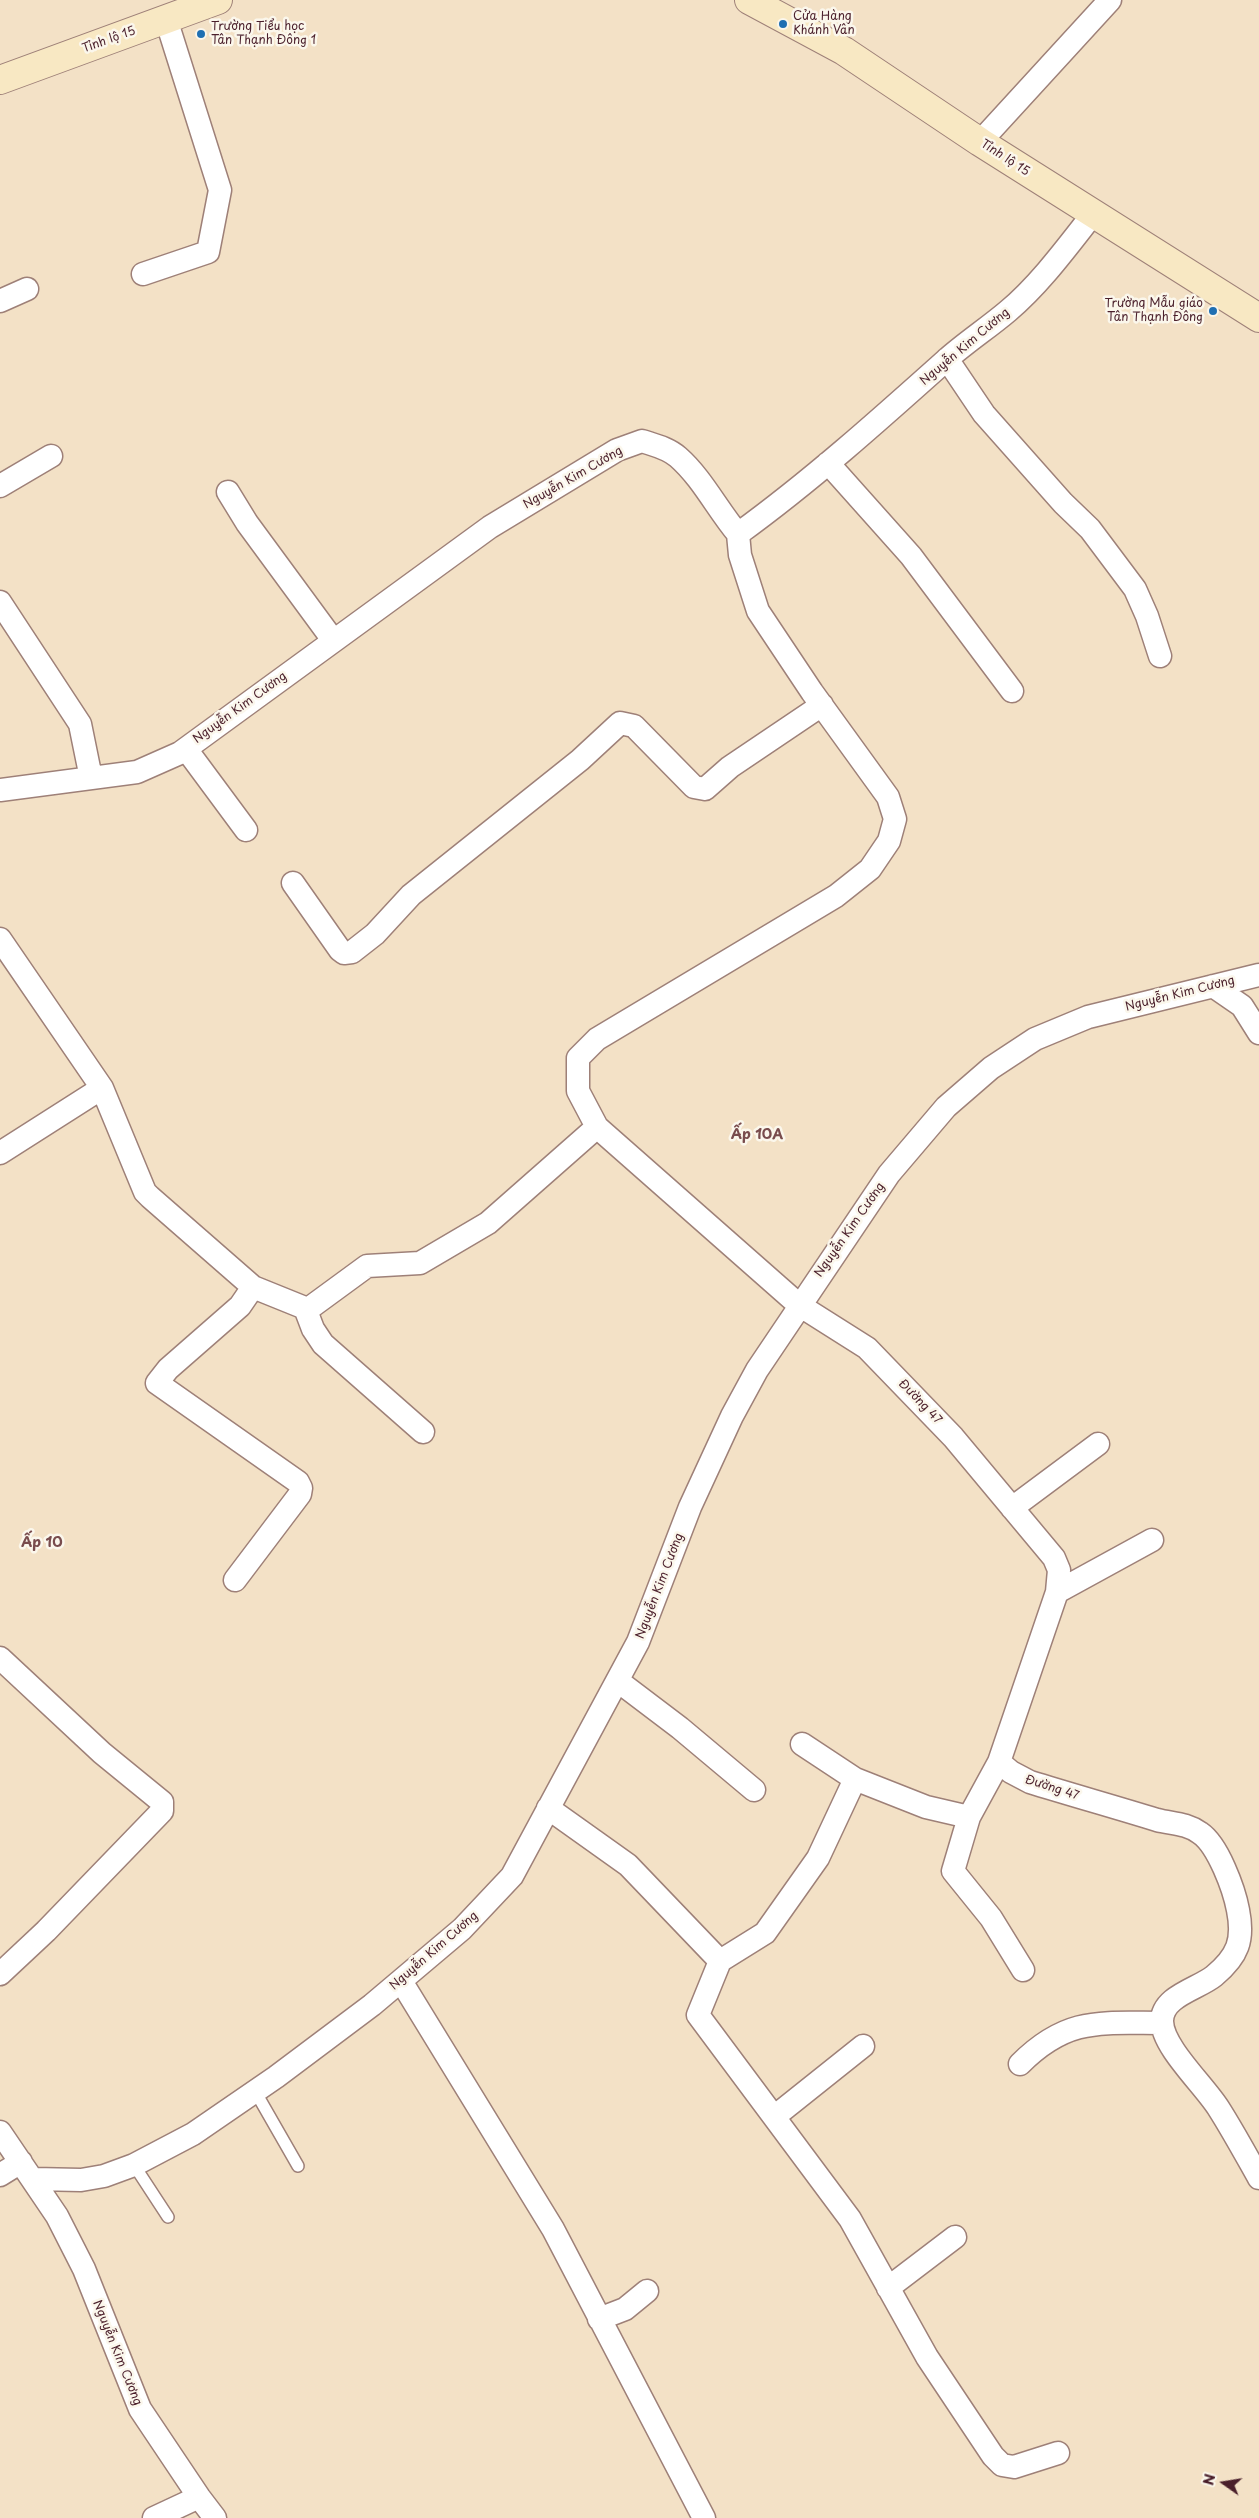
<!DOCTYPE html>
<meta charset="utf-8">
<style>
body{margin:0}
#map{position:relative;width:1259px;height:2518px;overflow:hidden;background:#f3e1c6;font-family:"Playpen Sans",sans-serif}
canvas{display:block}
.north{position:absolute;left:1199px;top:2458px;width:50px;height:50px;-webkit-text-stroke:4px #fbf7ec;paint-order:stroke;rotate:283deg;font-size:14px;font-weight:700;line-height:20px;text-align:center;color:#4a1f2b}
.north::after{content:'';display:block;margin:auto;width:18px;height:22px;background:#4a1f2b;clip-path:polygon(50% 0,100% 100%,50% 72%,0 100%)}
</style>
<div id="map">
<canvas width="1259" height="2518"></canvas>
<div class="north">N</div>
</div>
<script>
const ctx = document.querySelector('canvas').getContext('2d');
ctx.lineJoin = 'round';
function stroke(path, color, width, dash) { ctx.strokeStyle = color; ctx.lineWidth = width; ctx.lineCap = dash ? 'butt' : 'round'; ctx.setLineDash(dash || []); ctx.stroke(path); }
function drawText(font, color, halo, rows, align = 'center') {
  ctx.font = font + ' "Playpen Sans",sans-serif'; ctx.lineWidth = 5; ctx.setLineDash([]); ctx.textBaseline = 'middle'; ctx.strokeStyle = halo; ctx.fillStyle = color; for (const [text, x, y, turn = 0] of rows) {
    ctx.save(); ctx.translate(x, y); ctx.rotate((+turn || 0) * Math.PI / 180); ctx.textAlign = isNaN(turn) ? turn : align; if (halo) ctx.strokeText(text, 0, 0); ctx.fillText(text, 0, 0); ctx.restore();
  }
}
const lane = new Path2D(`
 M255,2091l43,75
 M134,2165l34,52`);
const street = new Path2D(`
 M980,142l130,-142
 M143,274l65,-22 12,-62 -54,-171
 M0,301l27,-12
 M947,359l37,55 79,89 27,26 45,60 12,27 13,40
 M828,463l83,93 101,135
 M0,486l51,-30
 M228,492l19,31 86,117
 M738,534l2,21 18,56 54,81 76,105 7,22 -6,22 -19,28 -34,27 -239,143 -19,19v33l19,36 202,178 68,43 86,89 101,121 5,12 -2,22 -58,170 12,10 19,10c42,13 85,25 127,38 16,4 29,3 43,13 18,12 34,56 38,77 6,30 0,46 -24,66 -16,13 -52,20 -52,45 0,26 43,65 57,88 14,22 27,46 40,69
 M0,602l80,122 11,54
 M186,749l60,81
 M0,790l137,-18 43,-19 310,-226 127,-77 25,-9c12,4 26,7 36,16 24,21 39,52 60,77 73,-53 140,-113 207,-173 20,-18 43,-33 63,-50 32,-27 59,-64 85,-97
 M293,883l47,67 4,3 8,-1 23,-18 36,-39 169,-135 40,-37 14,3 60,61 11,2 25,-22 92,-62
 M0,939l102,149 43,104 5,5 103,90 52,21 6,-1 56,-41 53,-3 68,-40 109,-96
 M1213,986l29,20 17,27
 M0,1153l102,-65
 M305,1308l8,21 10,15 100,88
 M1012,1508l86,-64
 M235,1580l65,-86 1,-6 -3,-6 -141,-99 11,-14 72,-63 13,-19
 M1057,1592l95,-52
 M0,1658l102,95 60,49v9l-116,120 -46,43
 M618,1681l62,47 74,62
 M802,1744l53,35 71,28 43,10
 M999,1762l-30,55 -16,54 38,47 32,52
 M855,1779l-37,79 -53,75 -45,28 -22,54 152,204 77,138 66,99 9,9 12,2 44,-14
 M548,1808l80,57 92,96
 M401,1981l152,248 151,289
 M1020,2064c47,-47 80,-41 142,-41
 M774,2117l89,-71
 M0,2132l57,84 27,53 56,140 59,88 16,21
 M0,2175l21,-13
 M34,2179l47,1 23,-4 30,-11 59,-31 83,-57 96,-72 90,-76 50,-53 126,-234 52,-135 42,-91 25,-46 132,-196 57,-67 45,-39 44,-29 53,-22 171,-42
 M888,2288l67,-51
 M599,2319l26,-10 22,-18
 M154,2518l45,-21`);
const secondary = new Path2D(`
 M749,0l95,51 136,91 279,176
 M0,80l218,-80`);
stroke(lane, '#9e8078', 14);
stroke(street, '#9e8078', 25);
stroke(secondary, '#9e8078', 30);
stroke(lane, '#fff', 11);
stroke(street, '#fff', 22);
stroke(secondary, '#f8e8c3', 28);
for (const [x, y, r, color] of [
 [783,24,5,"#1f6fb2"],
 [201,34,5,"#1f6fb2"],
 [1213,311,5,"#1f6fb2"]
]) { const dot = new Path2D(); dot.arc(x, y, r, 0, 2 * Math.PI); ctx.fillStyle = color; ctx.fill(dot); stroke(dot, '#fbf7ec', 2); }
drawText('12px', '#4a1f2b', '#fbf7ec', [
 ["Cửa Hàng",793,17],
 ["Khánh Vân",793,31],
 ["Trường Tiểu học",211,27],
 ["Tân Thạnh Đông 1",211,41],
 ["Trường Mẫu giáo",1203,304,"right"],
 ["Tân Thạnh Đông",1203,318,"right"]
], 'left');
drawText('12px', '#4a1f2b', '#fbf7ec', [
 ["Tỉnh lộ 15",109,40,-20],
 ["Tỉnh lộ 15",1005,158,33],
 ["Nguyễn Kim Cương",965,347,-40],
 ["Nguyễn Kim Cương",573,478,-30],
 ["Nguyễn Kim Cương",240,708,-36],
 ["Nguyễn Kim Cương",1180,994,-14],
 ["Nguyễn Kim Cương",850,1230,-55],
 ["Đường 47",920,1402,46],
 ["Nguyễn Kim Cương",660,1586,-69],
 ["Đường 47",1052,1788,18],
 ["Nguyễn Kim Cương",434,1951,-41],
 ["Nguyễn Kim Cương",117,2353,68]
]);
drawText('bold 14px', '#794c4d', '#fbf7ec', [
 ["Ấp 10A",757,1135],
 ["Ấp 10",42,1543]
]);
</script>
